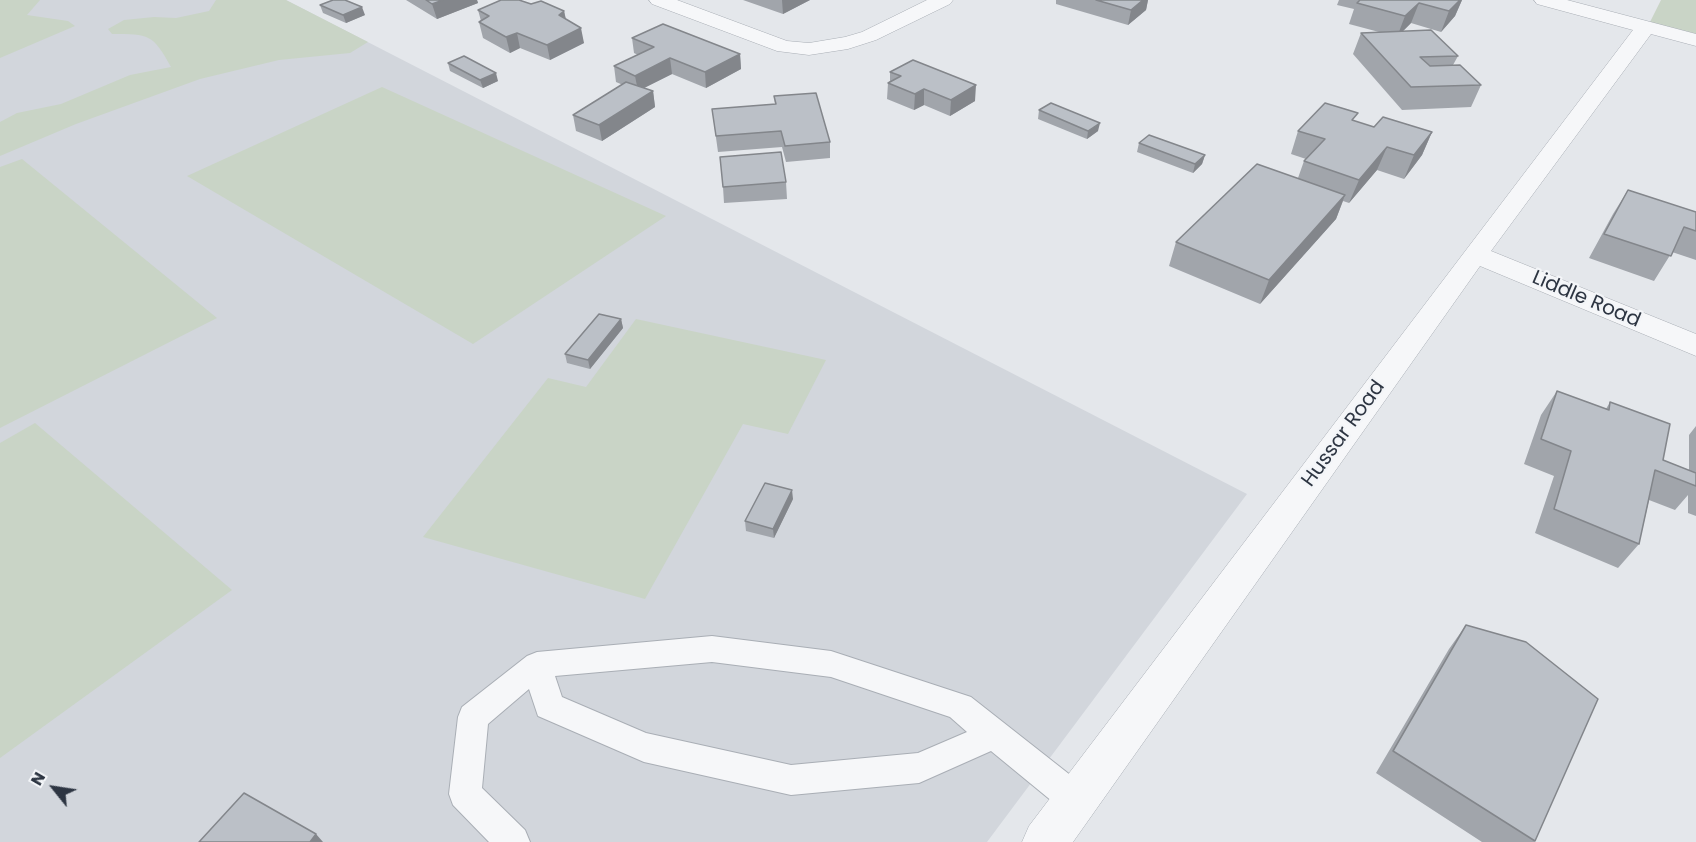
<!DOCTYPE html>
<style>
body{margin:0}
#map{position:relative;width:1696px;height:842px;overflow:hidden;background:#e4e7eb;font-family:Poppins,sans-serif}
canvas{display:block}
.north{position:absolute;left:24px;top:758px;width:60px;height:60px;-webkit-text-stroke:4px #f3f5f8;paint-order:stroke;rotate:300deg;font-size:16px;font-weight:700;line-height:24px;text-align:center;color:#2d3542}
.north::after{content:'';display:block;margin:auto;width:21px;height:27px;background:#2d3542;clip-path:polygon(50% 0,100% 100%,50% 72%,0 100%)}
</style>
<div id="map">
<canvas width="1696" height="842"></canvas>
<div class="north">N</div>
</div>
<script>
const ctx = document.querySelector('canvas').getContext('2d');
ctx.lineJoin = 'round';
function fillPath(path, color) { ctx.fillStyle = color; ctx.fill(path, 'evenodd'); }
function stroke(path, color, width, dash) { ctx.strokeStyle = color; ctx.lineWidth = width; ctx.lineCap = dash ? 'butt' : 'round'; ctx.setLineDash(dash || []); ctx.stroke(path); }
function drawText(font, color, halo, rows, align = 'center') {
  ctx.font = font + ' Poppins,sans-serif'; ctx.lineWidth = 4.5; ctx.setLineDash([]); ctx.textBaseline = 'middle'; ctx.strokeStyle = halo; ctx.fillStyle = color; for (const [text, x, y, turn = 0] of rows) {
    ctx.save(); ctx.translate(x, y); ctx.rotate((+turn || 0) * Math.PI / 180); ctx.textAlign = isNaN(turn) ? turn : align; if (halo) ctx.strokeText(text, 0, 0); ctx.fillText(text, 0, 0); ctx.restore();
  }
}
fillPath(new Path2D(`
 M0,0h286l961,494 -260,348h-987z`), '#d2d6dc');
fillPath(new Path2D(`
 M0,0h40l-13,15 41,6 7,5 -75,32z
 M216,0h70l82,42 -18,11 -71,7 -79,19 -124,45 -76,32v-34l17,-9 44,-9 69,-29 41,-8c-18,-33 -22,-33 -59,-33l-4,-5 16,-9 30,-3 22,1 33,-7z
 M1661,0h35v34l-46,-12z
 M382,87l284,129 -193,128 -286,-168z
 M22,159l195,159 -217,110v-261z
 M636,319l190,41 -38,74 -45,-10 -98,175 -222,-62 125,-159 38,9z
 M35,423l197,167 -232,168v-315z`), '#c9d4c6');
const lane = new Path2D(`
 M712,636l119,15 140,46 117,92 4,11 -4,11 -12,5 -12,-5 -73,-60 -72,32 -128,12 -147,-33 -106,-46 -9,-27 -41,35 -6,64 43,42 5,12h-41l-36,-37 -4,-11 9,-77 4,-10 65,-51 10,-4zM712,662l119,15 119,40 17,15 -49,21 -127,12 -145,-32 -84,-36 -7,-21z`);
const street = new Path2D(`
 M649,0h28l110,41 22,2 36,-6 17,-5 65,-32h26l-3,4 -74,36 -28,9 -39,6 -32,-4 -125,-47z
 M1534,0h33l129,34v12l-45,-12 -160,217 205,83v22l-216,-90 -407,576h-51l7,-16 604,-796 -96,-26z`);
stroke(lane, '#a9aeb5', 2);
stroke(street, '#a9aeb5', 1);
fillPath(lane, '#f6f7f9');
fillPath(street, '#f6f7f9');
fillPath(new Path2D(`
 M406,0h71l1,3 -41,16z
 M743,0h67l-27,14z
 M1056,0h92l-2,10 -18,15 -72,-21z
 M1339,0h123l-7,16 -14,16 -30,-9 -8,8 55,25 -5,9 28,20 -10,22 -69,3 -49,-56 8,-21 18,-1 -30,-8 5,-15 -17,-4z
 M531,4l33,7 2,8 18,24 -34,17 -30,-12 -10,5 -27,-15 -4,-16 2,-1 -3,-11z
 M320,5l45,10 -19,8 -23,-10z
 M632,38l108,16 1,15 -35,19 -34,-14 -28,14 9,3 2,16 -53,34 -26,-10 -3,-16 50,-30 -7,-3 -2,-16 24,-11 -4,-2z
 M448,63l50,18 -15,7 -33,-17z
 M890,72l85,29 -25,15 -26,-11 -10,5 -27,-11 1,-16 2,-2z
 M774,96l56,46v16l-44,4 -4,-15 -64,5 -6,-43 63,-5z
 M1039,110l59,21 -11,8 -49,-20z
 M1355,121l19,6 58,5 -10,23 -18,24 -27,-9 -28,33 -6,-2 -7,18 -76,85 -91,-38 7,-24 122,-64 6,-17 2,-2 -15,-5 7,-23z
 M1139,143l66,12 -3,9 -9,9 -56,-21z
 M786,182l1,17 -63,4 -1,-16z
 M1628,190l68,22v48l-24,-8 -18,29 -65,-23 24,-44z
 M621,319l2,9 -33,41 -23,-6 -2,-9z
 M1557,391l49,18 4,-7 53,58 26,10v-35l7,-9v90l-8,-3v-18l-13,15 -26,-10 -10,44 -21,24 -83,-35 19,-57 -30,-12 17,-49z
 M793,499l-19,39 -28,-7 -1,-10z
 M1466,625l69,216 -1,1h-52l-106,-69 73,-124z`), '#a1a5ab');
fillPath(new Path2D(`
 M443,0h34l1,3 -41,16 -5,-15z
 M782,0h28l-27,14z
 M1143,0h5l-2,10 -18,15 3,-15z
 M1460,0h2l-7,16 -14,16 8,-21z
 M1419,3l-8,20 -14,14 8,-21z
 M362,7l3,8 -19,8 -3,-8z
 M564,11l3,15 -8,-11z
 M581,28l3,15 -34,17 -3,-15z
 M517,33l3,15 -10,5 -4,-16z
 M740,54l1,15 -35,19 -1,-16z
 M670,58l2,16 -34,17 -3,-15z
 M496,73l2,8 -15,7 -3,-8z
 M976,85l-1,16 -25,15 1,-16z
 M924,89v16l-10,5 1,-16z
 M653,91l2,16 -53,34 -3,-16z
 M1100,123l-2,8 -11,8 1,-8z
 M1432,132l-10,23 -18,24 10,-24z
 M1387,147l-10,23 -28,33 10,-23z
 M1205,155l-3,9 -9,9 2,-9z
 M1345,195l-9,24 -76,85 9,-24z
 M621,319l2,9 -33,41 -2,-9z
 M792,490l1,9 -19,39 -1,-9z
 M316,834l7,8h-13z`), '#83868b');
const building = new Path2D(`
 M333,0h12l17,7 -19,8 -23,-10z
 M426,0h17l-11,4z
 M501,0h18l12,4 10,-3 23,10 -5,4 22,13 -34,17 -30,-12 -11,4 -27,-15 10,-6 -11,-6z
 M1096,0h47l-12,10z
 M1360,0h100l-11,11 -30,-8 -14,13 -48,-13z
 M663,24l77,30 -35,18 -35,-14 -35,18 -21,-10 40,-19 -22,-9z
 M1431,30l27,26 -38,1 10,9 30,-1 21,20 -70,2 -50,-54z
 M464,56l32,17 -16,7 -32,-17z
 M913,60l63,25 -25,15 -27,-11 -9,5 -27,-11 13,-7 -11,-4z
 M626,82l27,9 -54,34 -26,-10z
 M816,93l14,49 -45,4 -4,-15 -65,5 -4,-27 64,-5 -2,-8z
 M1051,103l49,20 -12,8 -49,-21z
 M1325,103l33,10 -6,7 22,7 9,-10 49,15 -18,23 -27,-8 -28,33 -55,-19 21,-22 -27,-8z
 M1149,135l56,20 -10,9 -56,-21z
 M781,152l5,30 -63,5 -3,-30z
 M1257,164l88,31 -76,85 -93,-38z
 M1628,190l68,22v19l-12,-4 -13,29 -67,-22z
 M599,314l22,5 -33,41 -23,-6z
 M1557,391l52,19 1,-8 60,22 -7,36 33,13v13l-41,-16 -16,74 -85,-35 17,-58 -30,-12z
 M765,483l27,7 -19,39 -28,-8z
 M1466,625l60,17 72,57 -63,142 -142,-90z
 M244,793l72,41 -6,8h-111z`);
fillPath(building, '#bbc0c7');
stroke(building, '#83868b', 1.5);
drawText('20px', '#2d3542', '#f3f5f8', [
 ["Liddle Road",1586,300,23],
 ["Hussar Road",1344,434,-54]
]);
</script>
